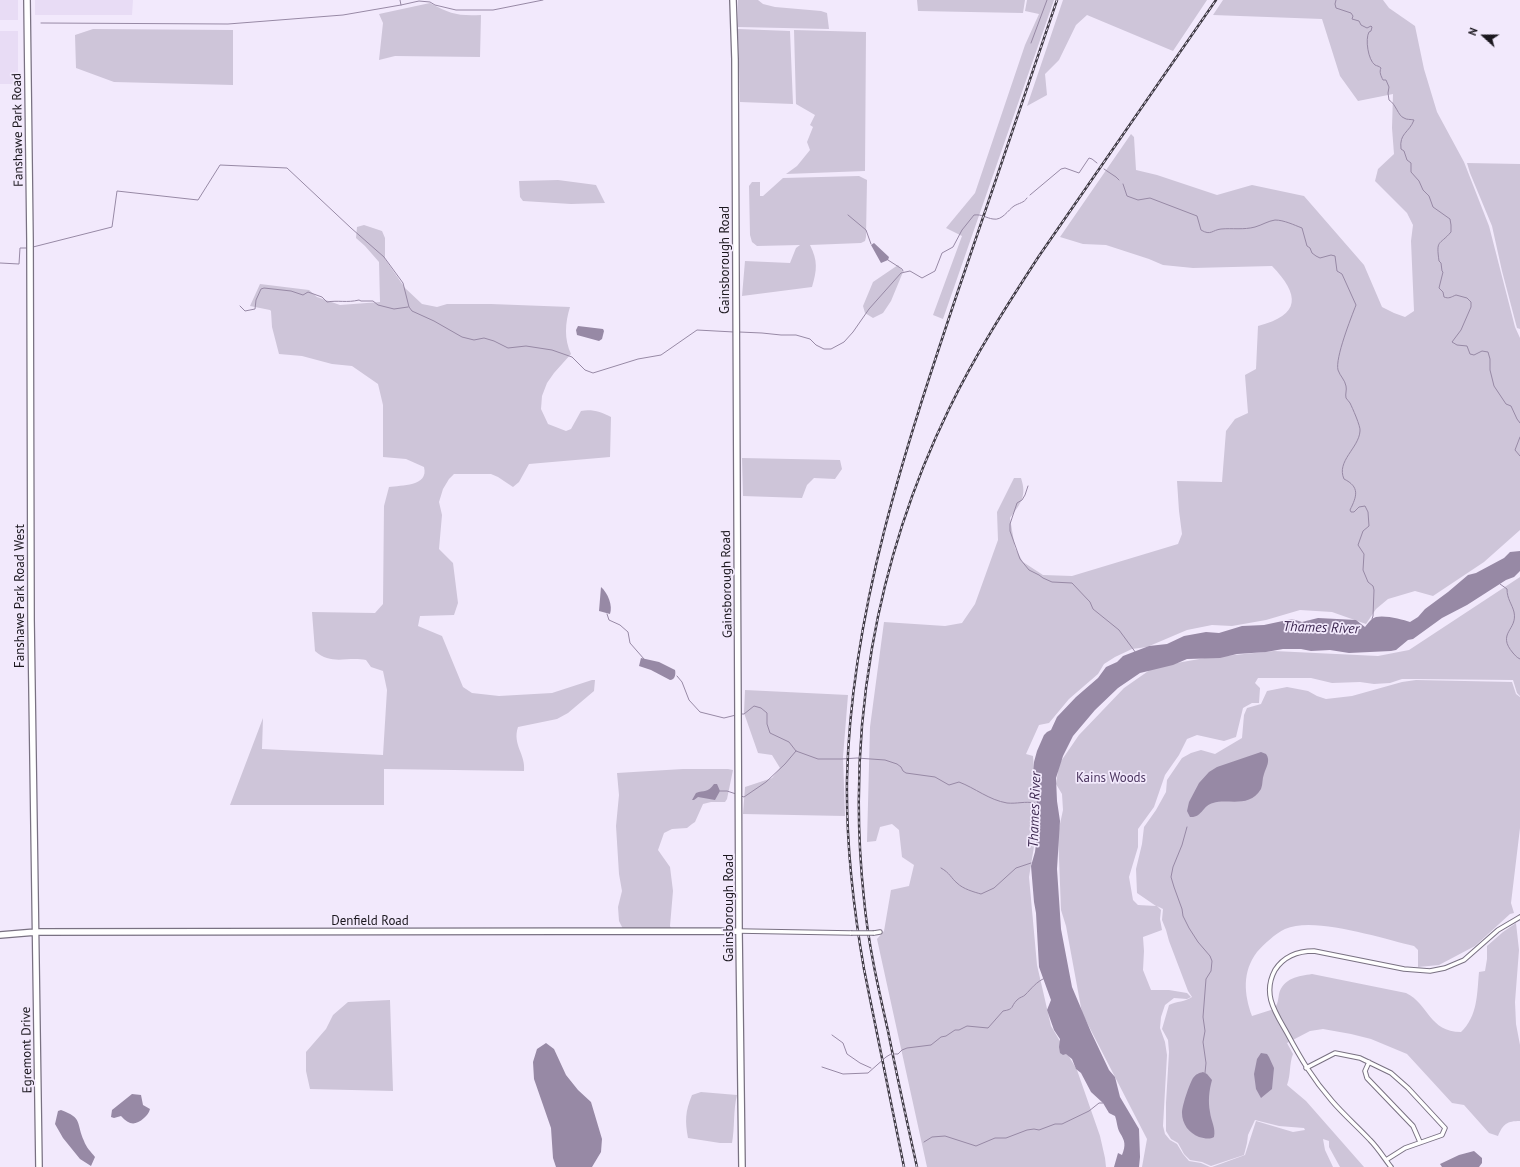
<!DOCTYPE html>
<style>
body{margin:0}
#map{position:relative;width:1520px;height:1167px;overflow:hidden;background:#f2e9fc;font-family:"PT Sans",sans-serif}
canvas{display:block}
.north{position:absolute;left:1464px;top:16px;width:40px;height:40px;-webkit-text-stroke:3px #f2e9fc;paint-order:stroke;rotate:291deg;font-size:11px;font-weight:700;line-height:16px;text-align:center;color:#1b171e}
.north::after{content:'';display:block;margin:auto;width:14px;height:18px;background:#1b171e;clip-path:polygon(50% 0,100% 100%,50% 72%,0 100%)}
</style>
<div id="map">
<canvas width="1520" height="1167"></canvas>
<div class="north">N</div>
</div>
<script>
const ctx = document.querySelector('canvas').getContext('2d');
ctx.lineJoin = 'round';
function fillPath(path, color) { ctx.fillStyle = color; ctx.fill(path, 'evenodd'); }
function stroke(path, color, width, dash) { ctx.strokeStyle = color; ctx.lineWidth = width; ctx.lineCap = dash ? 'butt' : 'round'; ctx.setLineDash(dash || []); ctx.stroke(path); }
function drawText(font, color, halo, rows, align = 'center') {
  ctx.font = font + ' "PT Sans",sans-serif'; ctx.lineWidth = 3.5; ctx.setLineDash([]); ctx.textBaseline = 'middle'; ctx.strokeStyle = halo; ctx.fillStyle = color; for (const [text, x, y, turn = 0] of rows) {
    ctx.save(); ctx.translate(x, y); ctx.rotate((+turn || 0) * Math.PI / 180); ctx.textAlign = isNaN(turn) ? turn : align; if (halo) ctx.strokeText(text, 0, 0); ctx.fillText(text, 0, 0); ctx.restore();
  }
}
fillPath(new Path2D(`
 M0,0h18v20h-18z
 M35,0h98l-1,15h-97z
 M0,31h18v53h-18z`), '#e8dcf5');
fillPath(new Path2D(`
 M738,0h20l5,4 12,3 46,4 6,2 2,16 -91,-2z
 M917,0h108l-2,13 -105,-2z
 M1027,0h27l-111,319 -10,-4 29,-79 -16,-8 29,-35 50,-148 14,-31 -14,-3z
 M1063,0h144l-34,51 -86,-36 -11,10 -17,35 -14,14 2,21 -20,11z
 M1223,0h160l6,8 26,18 9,43 13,43 27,50 25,64 26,101 5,11v192l-36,32 -51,34 -18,-5 -27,8 -12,10 -10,15 -34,-12 -32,-2 -34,10 -34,6 -20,-1 -25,5 -40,17 -15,2 -17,8 -11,7 -6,10 -29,25 -20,24 -10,2 -13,29 7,2 5,66 -9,55 8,88 14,61 26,44 23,66 5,22 1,9h-179l-50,-228 7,-8 7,-41 18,-4 5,-21 -12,-8 -3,-27 -7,-6 -12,3 -4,14 -9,1 3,-115 14,-105 61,4 17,-3 13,-19 23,-64 -1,-28 17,-34h7c6,18 0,25 -11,40l5,30 8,14 20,13 29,1 106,-32 4,-10 -3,-23 -2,-30 45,1 4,-51 9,-12 13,-6 -3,-38 11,-6 2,-43c43,-11 42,-31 14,-60l-79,2 -30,-3 -14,-6 -43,-14 -23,-1 -23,-7 71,-103 3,3 2,33 21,5 60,20 35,-10 52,11 60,69 18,42 12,6 11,4 9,-6 -3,-70 2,-16 -6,-12 -32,-32 3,-12 16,-15 -2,-26 1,-34 -35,7 -18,-25 -18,-57 -109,-4z
 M430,3c21,11 27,13 51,12l-1,42 -85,-1 -16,4 4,-37 -4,-9z
 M93,29l140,1v55l-119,-3 -38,-14 -1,-33z
 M738,29l52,2 3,73 -53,-2z
 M794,30l72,2 -1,139 -79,3 11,-8 13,-16 -3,-8 6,-15 -3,-2 5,-10 -19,-11z
 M1467,163l53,1v165l-3,-1 -15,-57 -10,-45 -22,-53z
 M859,176l8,4 -1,57 -1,4 -4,2 -51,2c8,16 7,25 2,42l-70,9 3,-35 45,2 6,-15 4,-3 -43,1 -5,-4 -2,-7 -1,-49 3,-4h8v14h3l20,-18z
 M558,180l38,5 9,18 -34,1 -48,-3 -3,-4 -1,-16z
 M364,225l18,6 3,7v21l20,29 17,16 15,3 10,-3h44l79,3c-5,16 -6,32 1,47l-17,19 -7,10 -5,13 -1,13 7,15 18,7 5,-2 10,-18c11,-2 20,1 30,6l-1,40 -81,7 -10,18 -6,5 -15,-10 -7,-3h-37l-5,5 -6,10 -4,13 3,13 -3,34 14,14 5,40 -4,12 -34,1 -2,10 24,10 21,51 9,6 27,3 53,-3 40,-13h3l-1,11 -26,22 -11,6 -39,8c-6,18 8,27 6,44l-140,-2v36h-154l33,-87 -1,31 121,6 4,-65 -4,-19 -12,-4 -5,-7c-19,-4 -34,6 -51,-9l-3,-39 63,1 8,-9 1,-98 5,-19c12,-2 40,0 35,-20l-18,-8 -23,-2v-52l-5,-21 -26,-18 -20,-2 -30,-8 -23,-2 -7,-27 -1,-16 -1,-1 -20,-4 10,-22 49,6 8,7 23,8 40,-3 -1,-40 -14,-16 -9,-8 1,-11z
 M898,265l5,7 -12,29 -8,12 -10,5 -8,-5 -2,-7 10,-24z
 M742,458l98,2 2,9 -7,10 -21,-1 -7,7 -5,13 -59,-2z
 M1520,577v119l-3,-3 -4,-13 -97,-1h-14l-12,4 -16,1 -14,-2 -28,1 -21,-5h-53l-3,5 5,5 -1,15h-7l-9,5 -7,29 -12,4 -27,-6 -10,4 -8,16 -14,20 -11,32 -16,22v18l-9,30 4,23 5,5 18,1 -19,-13 -1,-24 6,-25 2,-17 12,-17 10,-18 1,-12 15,-22 9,-5 10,-3 14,4 27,-16 2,-23 3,-7 14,-4 6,-13 20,-4 21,4 9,5 9,3 26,-3 50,-14 14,-2 96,2 4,12 4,3v131l-9,75 3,10 -4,1 -35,32 -36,19 -21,2v-17l-4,-4c-32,-7 -99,-30 -129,-17 -10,5 -21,15 -28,23 -15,20 -13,42 -5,64l22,-7c4,-5 4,-9 5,-15 4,-16 20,-18 33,-20l94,19c23,11 23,39 55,39 17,-16 16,-39 18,-60l6,-1 2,-12v-13l16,-14 13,-9 3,27 -4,52 1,22 4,21v76c-13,0 -17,3 -22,15l-9,-3 -25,-28 -12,-2 -45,-49 -36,-15 -20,-5 -28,-5 -13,2 -23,12 6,11c-4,10 -2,21 -6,31l19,16 58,66h-24l-11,-20v-6l-6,-2 2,11 8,17h-121l33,-12 11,-34 37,11 12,-2 -1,-2 -25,-2 -24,-6 -7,15 -1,8 -3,12 -33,11 -9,-4 -12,-2 -6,-6 -6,-11 -7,-4 -5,-8v-28l3,-51 -1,-12 -6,-11 7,-24c8,-4 16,-3 23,-8l-4,-6 -19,-50 -3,-11 -4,-10 1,-11 -6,-3 4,4 -1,9 2,11 -19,7 1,14 -1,19 8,20h18l18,3 4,4 -4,2 -13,-1 -9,7 -4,12 -1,11 5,14 2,13 -4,71 2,8 5,6 7,4 6,10 6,7 12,2 9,4h-68l5,-28 -65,-126 -16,-87 -5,-16 -3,-77 5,-23 -1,-16 -6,-10 3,-20 20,-29 45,-47 30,-21 51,-9 69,-7 104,5 31,-6z
 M745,690l103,5 -5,62 2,59 -102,-2 2,-27 27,-9 8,-10 -8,-13 -14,-2 -14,-40z
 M683,769h45l5,1 -6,29 -2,3h-14l-8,2 -8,18 -3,2 -5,4 -15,1 -8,4 -6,17 12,17 3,24 -3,35 2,5 -49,-2 -4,-8 -1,-14 4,-16 -3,-17 -3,-48 3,-31 -2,-22z
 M390,1000l3,91 -83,-2 -4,-18v-19l20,-23 7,-14 15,-13z
 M701,1092l36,3c-4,16 -2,32 -5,48h-12l-32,-5c-3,-17 -3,-26 4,-43z`), '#cec5d9');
fillPath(new Path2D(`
 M874,243l15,14 -1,3 -7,3 -10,-18z
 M578,326l25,3 1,2 -2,8 -3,2 -22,-6 -1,-5z
 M1520,551v20l-6,6 -8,3 -39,25 -25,13 -29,21 -5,1 -12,10 -5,1 -42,2 -19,-3 -19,1 -10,-2h-18l-17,3 -29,2 -17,4 -33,1 -14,6 -33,8 -22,15 -23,22 -22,26 -10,20 -7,22 1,23 3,20 -3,48 4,60 11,58 19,45 18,38 6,7 5,20 19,32 1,28 -1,10h-25l4,-14 4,2c4,-10 3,-14 -2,-22 -3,-5 -3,-12 -5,-17l-6,-3 -6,-10 -12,-11 -10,-19 -5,-4 -4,-10 -6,-5 -3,1 -3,-2 -1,-6 1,-8 -6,-9 -7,-20 4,-10 -12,-33 -3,-54 -2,-11 -3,-36 4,-14 5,-38 -3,-7 -1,-15 1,-5 -4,-12 1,-13 3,-11 7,-16 3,-3 4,-2 6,-13 19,-20 22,-19 8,-11 11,-5 6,-6 26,-10 18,-2 17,-8 22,-4 13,1 23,-7 22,-1 28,-6 10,3 16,-4 38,2 9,7c2,-3 4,-5 7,-8 6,-6 30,0 38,3l8,-5 7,-8 23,-17 20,-17 8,-2 28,-15 6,-6z
 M601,587c7,6 12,19 9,27l-11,-3z
 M641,658l18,4 16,8c1,4 0,10 -5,10l-19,-10 -12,-4z
 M1261,752l5,2c5,7 0,13 -2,20 -2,5 -1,10 -3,15 -12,20 -34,9 -48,14 -10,2 -11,15 -23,14l-3,-6 2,-9 10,-19 10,-11 8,-5z
 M714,784h3l3,7 -5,9 -17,-3 -4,3h-2l4,-7c8,-3 12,0 18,-9z
 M546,1043l8,6 12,26 12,15 13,12 11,37 -1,13 -9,15h-36l-3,-9 -2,-30 -17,-49 -1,-17 4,-13z
 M1261,1053l6,1 2,3 5,11 -2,21 -11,9 -5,-9 -2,-15 3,-15z
 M1203,1072l4,2 5,6c-3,11 -4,21 -2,32 1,9 6,16 4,25 -5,3 -10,1 -15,0 -10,-4 -17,-13 -17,-24 0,-7 7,-28 11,-35 3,-4 6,-5 10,-6z
 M132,1094l9,1 2,10 7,4c-1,4 -3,6 -6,9 -9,8 -15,7 -23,-2l-7,2 -3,-1 1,-7z
 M61,1110c22,8 15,13 23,31 2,6 7,11 11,16l-4,9 -11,-7 -17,-21 -8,-14 3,-13z
 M1474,1151l8,7v5l-3,4h-37l-2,-3 19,-9z`), '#9789a5');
stroke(new Path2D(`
 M400,0l1,5
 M1336,0l-1,4 1,4 15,5 2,3 -1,3 7,2 2,4 6,3 4,-2 1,1 -1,4 -2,1c-4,7 -1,28 6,33 2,1 4,1 6,3 -2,4 0,8 2,12h3l3,7 -1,6 1,7c7,4 9,16 15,18 3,2 6,1 10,2 -5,13 -15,13 -13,29l3,2 3,9 4,3v9l8,9 4,9 6,6 4,11 17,12 1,6v7c-12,14 -15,7 -12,29l2,2 1,8 1,1 -4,16 4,4 1,5c5,2 7,0 12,-2l11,3 4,4v5l-10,23 -9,12 5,3 10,1 3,8 4,1 8,-4 6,1 2,7v11l4,16 12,18 5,2 6,13 3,4
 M41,23l187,1 115,-9 58,-10 18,-4 11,1 5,3 21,5h37l50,-10
 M1031,43l16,-43
 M1104,169l12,8 3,3
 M1123,184l4,12 11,4 12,-2 47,18 4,14c10,6 11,0 20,-1 11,-1 23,1 34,-2 7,-2 13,-6 20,-7 9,0 19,5 27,8l5,18 3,2 2,5 4,3 4,2 11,-3 4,1 2,15 5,3 14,31c-5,13 -21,53 -18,65 2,6 7,10 8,16 1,4 -1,8 0,12 1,2 3,3 4,5 2,4 11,24 10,28 -1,17 -24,30 -16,48 16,8 13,17 6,31l1,2h3l5,-5 6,-1 3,6 1,14 -6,5 -5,14 6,9 -1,16 5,12 5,4 1,4 -1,26 -1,3
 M1030,195l31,-26 4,-1 14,5 10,-15 3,1 5,4
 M848,215l18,15 5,14
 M33,247l79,-20 5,-36 81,9 22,-35 67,3 64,60 33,29 19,26 6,24 3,4 22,10 28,16 12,3 10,-2 10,3 14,7 18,-2 26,4 20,7 13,13 8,3 45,-14 23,-4 36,-25 37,2
 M888,260l14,9 1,2
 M0,263l19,1 1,-16h8
 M240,306l5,5 10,-2 1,-9 5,-11 3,-1 27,3 12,4 5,-3 14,5 5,5c11,-2 20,1 32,-2l2,1h12l5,4 16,4 14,-2
 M739,332l23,1 19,2h15l14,4 6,6 8,4h7l13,-7 9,-10 16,-23 32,-36 9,-2 12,7 13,-7 7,-18 11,-6 9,-17 12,-15c8,-1 12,3 19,4 9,2 15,-9 21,-13 5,-3 10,-3 13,-8
 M1520,437l-5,13 5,6
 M1028,486l-3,9 -3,5 -5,3 -7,21v7l10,28 9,11 10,5 4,3 9,4 20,1 18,19 3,7 26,21 17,23
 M1500,584l7,5c0,10 5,15 7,23 4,18 -18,21 -1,41 3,3 3,4 7,6
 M607,614l2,6 11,5 8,7 2,11 14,16
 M677,676l5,6 7,18 11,12 24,6 12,-3
 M741,714h3l10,-8 7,2 6,5v11l3,9 19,9 7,9 22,8h23l16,-1 28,2 12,4 4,3 2,4 3,2 29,4 14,8 10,-3c16,6 30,18 48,21 10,1 18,-2 28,0l2,5
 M720,791h7l9,3
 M741,796l3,1 22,-15 19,-18 11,-13
 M1187,827l-5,18 -9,22 -2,10 3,10 8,22 1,7 6,12 9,14 12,14 2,5 -1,10 -5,8 -3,38 2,14 -2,11 3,21 -1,10
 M941,868c9,5 10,10 16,15 6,6 17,9 24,11l13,-6 22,-20 15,-5
 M832,1035l11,8 4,11 13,9 11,5
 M822,1067l21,7 25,-1 18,-16 5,-3h7l4,-4 5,-2 24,-3 10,-8 5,-1 9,-6h4l8,-4 21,2 15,-17c12,-2 7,-4 14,-11 3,-3 6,-3 8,-5 7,-7 11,-13 20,-17
 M924,1142l8,-5 13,-1 31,10 19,-8h11l21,-8 7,-1 5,1 16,-6h7l27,-13 10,-8h4`), '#9789a5', 1);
const street = new Path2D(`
 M739,931l112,2
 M874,933l6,-1
 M1369,1062l-4,9 2,7 46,48 7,16
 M1306,1068l29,-15 25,5 31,15 17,15 37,40 -3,7 -37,13 -19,12
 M1391,1167c-7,-9 -13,-19 -21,-27 -12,-13 -26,-25 -38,-39 -20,-23 -31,-42 -45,-68 -12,-21 -25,-39 -12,-63 9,-14 23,-19 39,-19l90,18 26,2 15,-3 19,-8 34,-30 22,-13`);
const secondary = new Path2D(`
 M27,0l3,240 1,380 8,547
 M733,0l2,59 4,872 3,236
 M0,935l36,-3 703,-1`);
stroke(street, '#797182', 5.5);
stroke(secondary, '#797182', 8);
stroke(street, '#fff', 3.5);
stroke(secondary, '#fff', 5.5);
const rail = new Path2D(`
 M904,1167l-40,-198c-11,-63 -18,-126 -17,-190 4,-168 58,-330 111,-488 33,-97 66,-194 99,-291
 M917,1167c-10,-45 -20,-91 -29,-136 -10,-44 -20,-88 -24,-132 -18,-168 11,-338 85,-490 26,-54 58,-104 90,-153l177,-256`);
stroke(rail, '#403b45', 2.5);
stroke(rail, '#f2e9fc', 1, [3]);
const streetBridge = new Path2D(`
 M851,933h23`);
stroke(streetBridge, '#797182', 5.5, []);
stroke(streetBridge, '#fff', 3.5);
drawText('13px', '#1b171e', '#f2e9fc', [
 ["Fanshawe Park Road",18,130,-91],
 ["Gainsborough Road",725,260,-90],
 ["Gainsborough Road",727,584,-91],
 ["Fanshawe Park Road West",20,596,-90],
 ["Gainsborough Road",729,908,-90],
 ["Denfield Road",370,921],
 ["Egremont Drive",27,1050,-91]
]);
drawText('13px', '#4b355f', '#f2e9fc', [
 ["Kains Woods",1111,778]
]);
drawText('italic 14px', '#3c274f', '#f2e9fc', [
 ["Thames River",1321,628,2],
 ["Thames River",1035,810,-88]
]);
</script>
